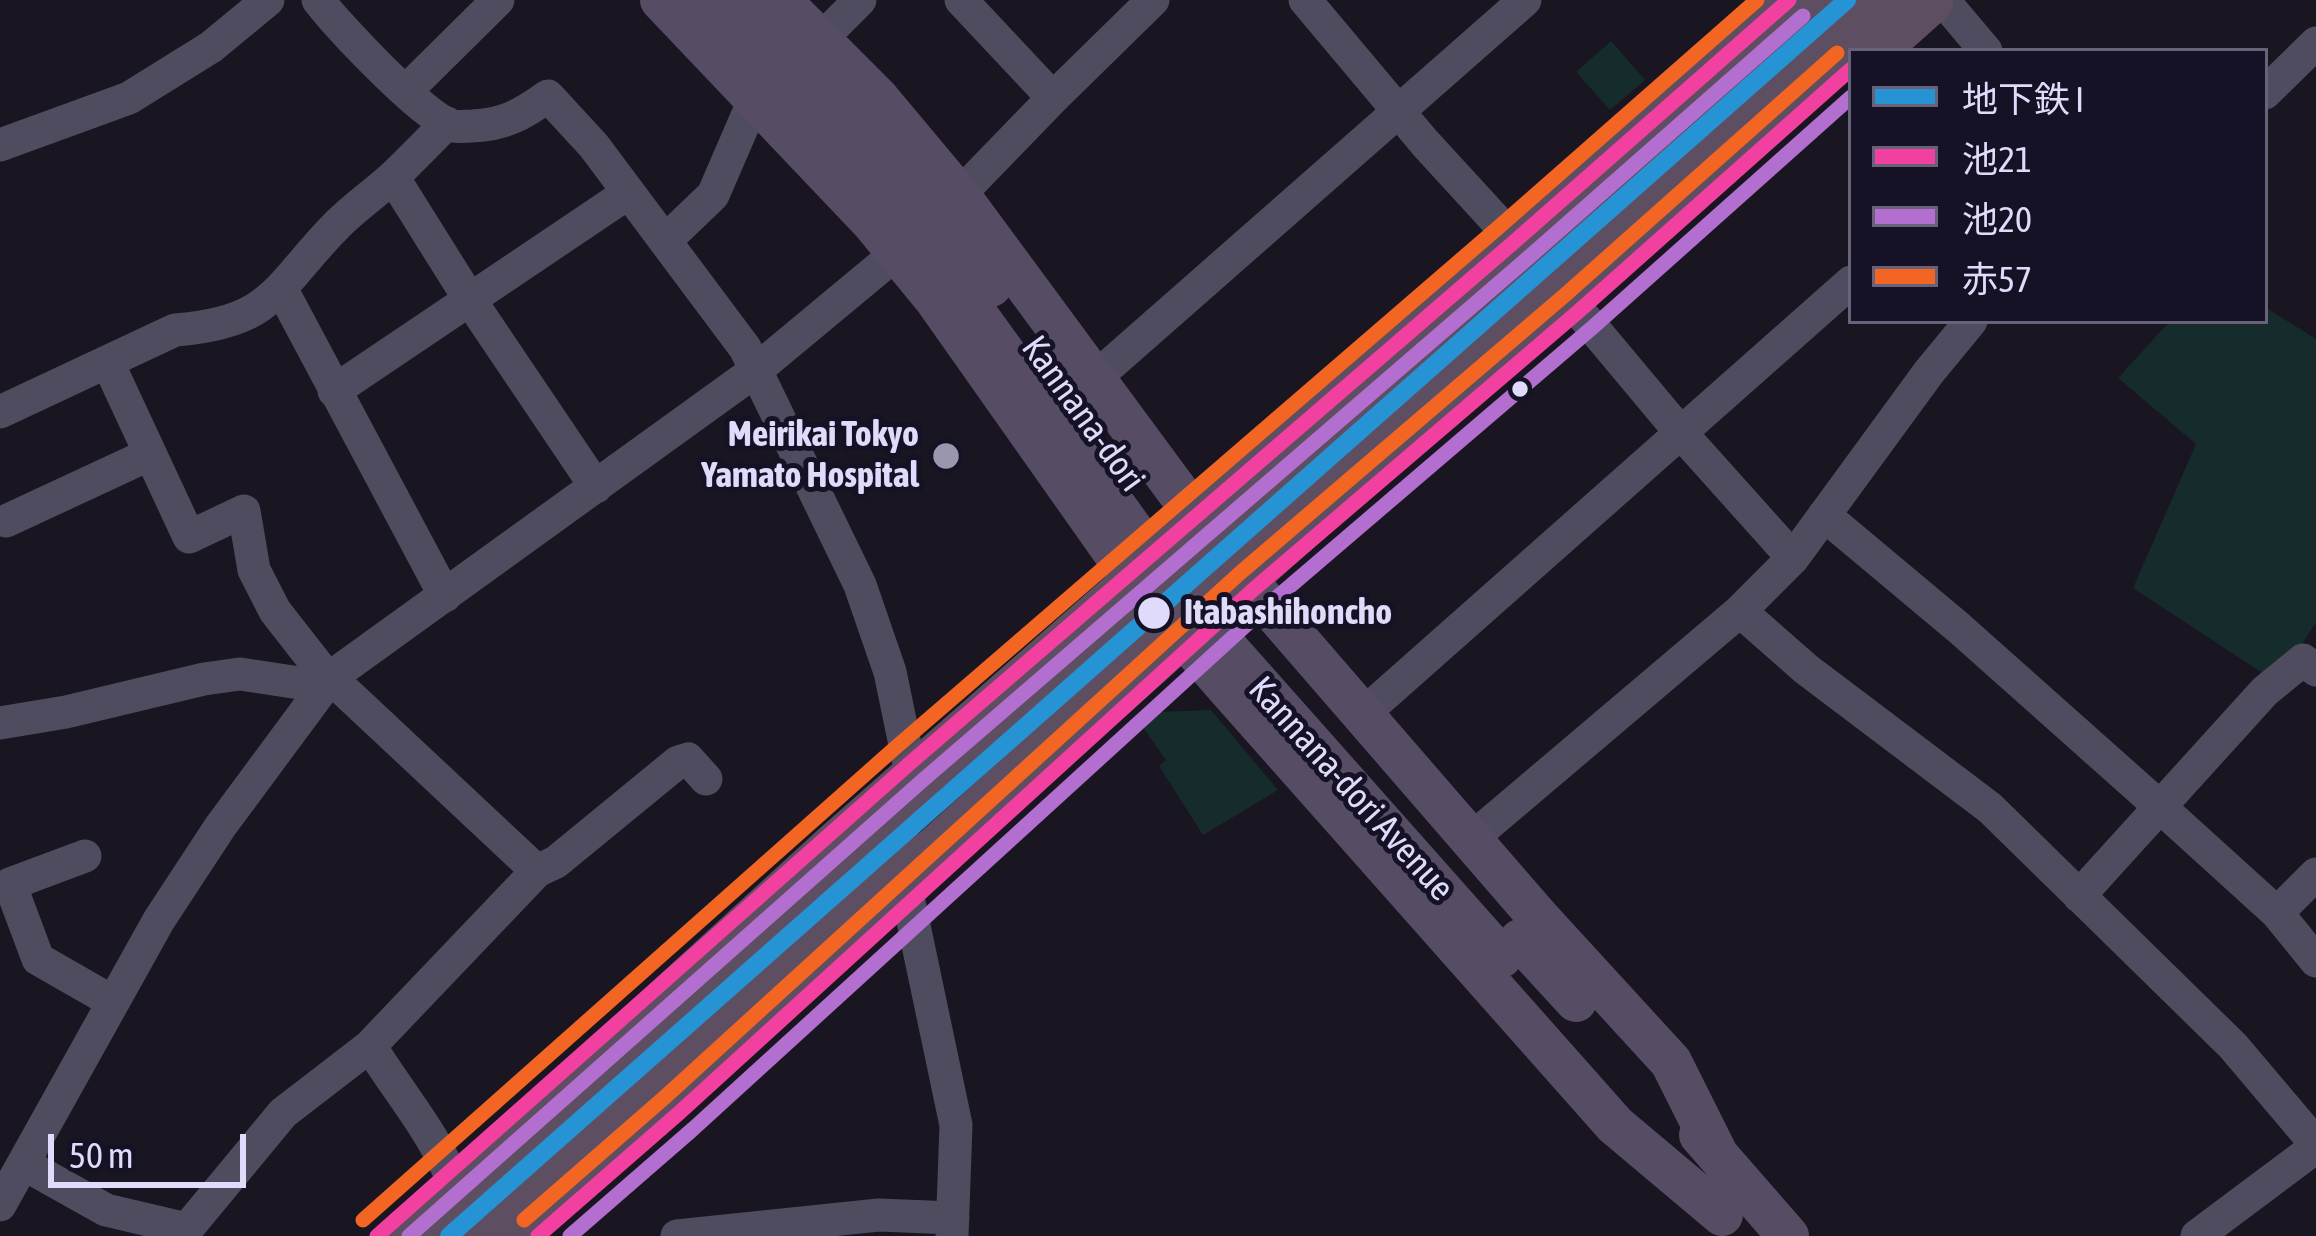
<!DOCTYPE html>
<meta charset="utf-8">
<style>
body{margin:0}
#map{position:relative;width:2316px;height:1236px;overflow:hidden;background:#191621;font-family:"Asap Condensed","Noto Sans JP",sans-serif}
canvas{display:block}
.legend{position:absolute;left:1848px;top:48px;width:420px;height:276px;box-sizing:border-box;background:#161225;border:3px solid #67627a;margin:0;padding:15px 21px;list-style:none;font-size:36px;color:#e0dbfa}
.legend li{display:flex;align-items:center;gap:24px;height:60px}
.legend b{width:60px;border:3px solid #67627a}
.scale{position:absolute;left:48px;top:1134px;width:198px;height:54px;box-sizing:border-box;border:6px solid #e0dbfa;border-top:0;padding-left:15px;font-size:36px;line-height:42px;white-space:nowrap;color:#e0dbfa;-webkit-text-stroke:9px #161225;paint-order:stroke}
</style>
<div id="map">
<canvas width="2316" height="1236"></canvas>
<ul class="legend">
<li><b style="height:15px;background:#2693d4"></b>地下鉄 I</li>
<li><b style="height:15px;background:#f240a1"></b>池21</li>
<li><b style="height:15px;background:#b36fd0"></b>池20</li>
<li><b style="height:15px;background:#f26522"></b>赤57</li>
</ul>
<div class="scale">50 m</div>
</div>
<script>
const ctx = document.querySelector('canvas').getContext('2d');
ctx.lineJoin = 'round';
function fillPath(path, color) { ctx.fillStyle = color; ctx.fill(path, 'evenodd'); }
function stroke(path, color, width, dash) { ctx.strokeStyle = color; ctx.lineWidth = width; ctx.lineCap = dash ? 'butt' : 'round'; ctx.setLineDash(dash || []); ctx.stroke(path); }
function drawText(font, color, halo, rows, align = 'center') {
  ctx.font = font + ' "Asap Condensed",sans-serif'; ctx.lineWidth = 10; ctx.setLineDash([]); ctx.textBaseline = 'middle'; ctx.strokeStyle = halo; ctx.fillStyle = color; for (const [text, x, y, turn = 0] of rows) {
    ctx.save(); ctx.translate(x, y); ctx.rotate((+turn || 0) * Math.PI / 180); ctx.textAlign = isNaN(turn) ? turn : align; if (halo) ctx.strokeText(text, 0, 0); ctx.fillText(text, 0, 0); ctx.restore();
  }
}
fillPath(new Path2D(`
 M1611,41l34,39 -35,30 -34,-38z
 M2265,307l51,32v283l-21,33 -28,21 -134,-88 63,-144 -78,-66 52,-57h95z
 M1211,710l67,80 -75,45 -44,-69 7,-6 -24,-34 17,-14z`), '#162b2c');
stroke(new Path2D(`
 M318,0c20,26 107,119 135,126 6,1 13,0 19,0 32,-1 51,-12 76,-30l46,50 151,202 115,237 30,87 19,92
 M961,0l92,98
 M1305,0l120,143 154,168 102,122 112,125
 M1943,0l43,51
 M820,40l40,-40
 M406,91l92,-91
 M2265,93l51,-50
 M0,145l129,-47 82,-51 57,-47
 M393,177l77,123 126,187
 M959,195l94,-97 100,-98
 M665,241l48,-46 35,-81 12,-11
 M282,290l163,306
 M1095,378l430,-378
 M334,391l294,-198
 M0,412l175,-82c101,-8 101,-44 163,-106 18,-18 39,-32 57,-49 18,-17 35,-35 52,-52
 M1824,515l135,113 200,178 118,107 39,48
 M6,521l142,-66
 M1740,611l66,58 184,139 243,238 83,98
 M1363,714l488,-432
 M0,723l66,-11 138,-33 36,-5 73,11 18,-8
 M1471,839l269,-228 53,-53 136,-186 42,-51
 M85,856l-75,28 28,75 75,43
 M537,871l19,-9 122,-100 10,-3 18,20
 M2079,896l186,-205 38,-31 13,10
 M909,902l47,223 -4,111
 M2277,913l39,-39
 M370,1046c26,42 60,82 79,126
 M24,1164l82,46 81,19 96,-116 87,-67 167,-175 -219,-205 -43,-55 -21,-41 -10,-59 -55,26 -81,-174
 M0,1205l159,-285 61,-93 111,-150 424,-306 142,-118
 M677,1236l202,-21 74,3
 M2197,1236l119,-89`), '#4f4c60', 33);
stroke(new Path2D(`
 M661,0l211,222 63,77 194,275 96,111 390,440 107,90
 M780,0l97,97 82,98 236,320 59,74 285,329 132,144 46,92
 M1520,940l56,61
 M1700,1135l88,101`), '#564d64', 42);
stroke(new Path2D(`
 M1871,51l57,-51
 M1478,303l93,-61 62,-49 215,-193
 M446,1236l405,-361 63,-76`), '#5e4e61', 51);
stroke(new Path2D(`
 M698,0l245,268 236,326 322,363
 M737,0l206,219 48,67`), '#564d64', 42);
stroke(new Path2D(`
 M406,1236l171,-151 260,-238 962,-847
 M509,1236l720,-647 661,-589`), '#5e4e61', 51);
stroke(new Path2D(`
 M377,1236l532,-472 605,-522 275,-242
 M538,1236l141,-123 575,-524 325,-278 272,-242`), '#f240a1', 15);
stroke(new Path2D(`
 M409,1236l514,-456 605,-522 275,-242
 M570,1236l123,-107 575,-524 325,-278 258,-230`), '#b36fd0', 15);
stroke(new Path2D(`
 M363,1220l532,-472 605,-522 257,-226
 M524,1220l141,-123 575,-524 325,-278 272,-242`), '#f26522', 15);
stroke(new Path2D(`
 M449,1236l1398,-1236`), '#2693d4', 18);
for (const [x, y, r, color] of [
 [1520,389,10,"#e0dbfa"],
 [946,456,15,"#9a96ae"],
 [1154,613,18,"#e0dbfa"]
]) { const dot = new Path2D(); dot.arc(x, y, r, 0, 2 * Math.PI); ctx.fillStyle = color; ctx.fill(dot); stroke(dot, '#161225', 4.5); }
drawText('36px', '#e0dbfa', '#161225', [
 ["Kannana-dori",1083,414,54],
 ["Kannana-dori Avenue",1351,789,48]
]);
drawText('bold 36px', '#e0dbfa', '#161225', [
 ["Meirikai Tokyo",919,435],
 ["Yamato Hospital",919,476]
], 'right');
drawText('bold 36px', '#e0dbfa', '#161225', [
 ["Itabashihoncho",1184,613]
], 'left');
</script>
